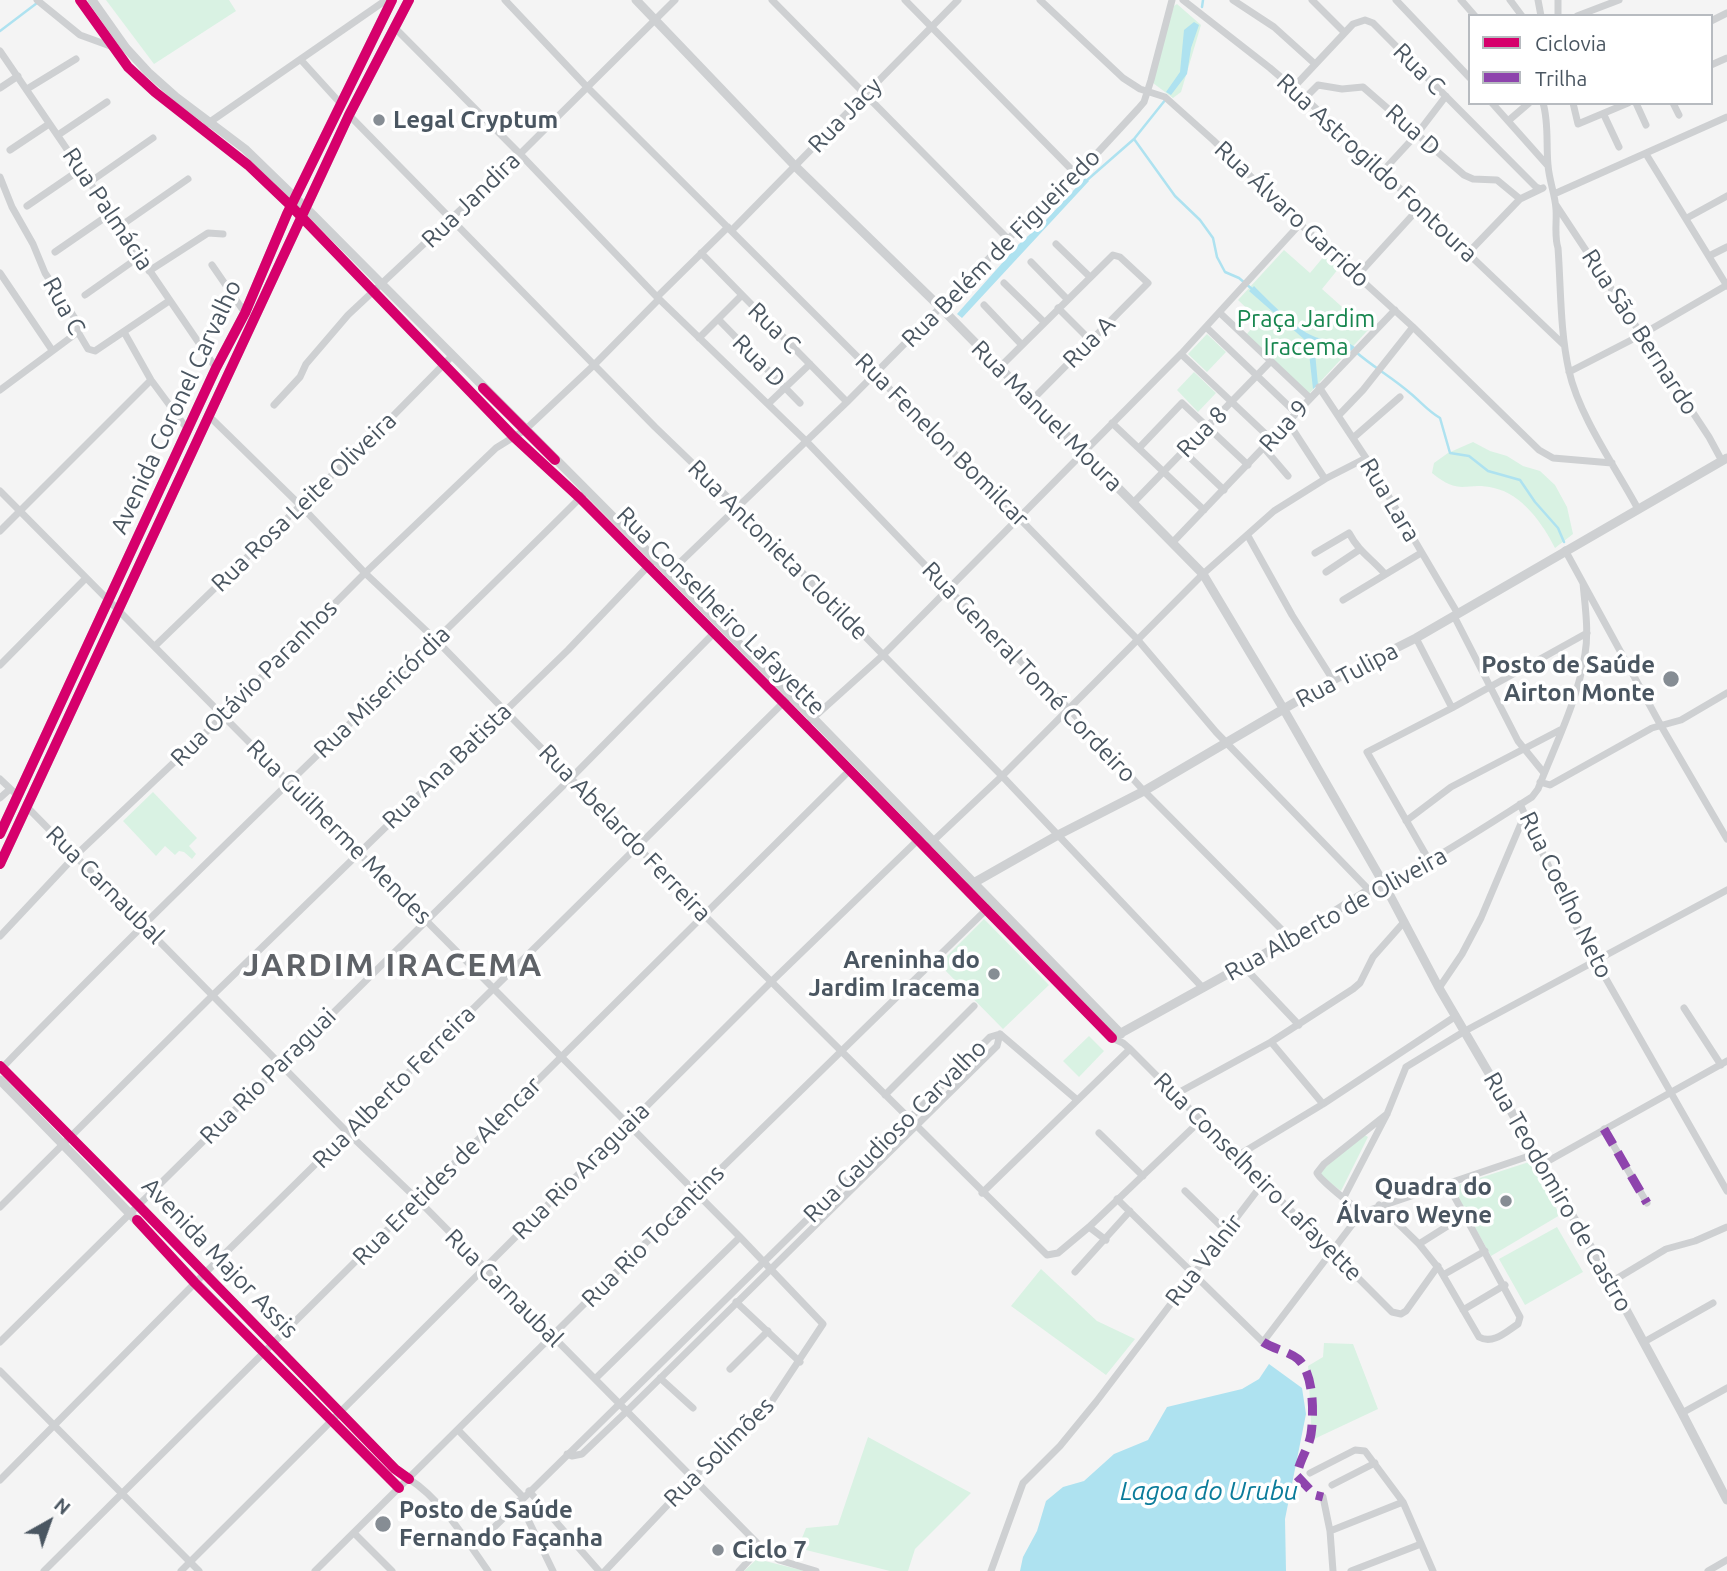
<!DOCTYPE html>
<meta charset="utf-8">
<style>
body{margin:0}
#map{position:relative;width:1727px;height:1571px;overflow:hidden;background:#f4f4f4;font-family:Ubuntu,sans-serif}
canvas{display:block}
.legend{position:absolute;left:1468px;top:14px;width:245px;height:91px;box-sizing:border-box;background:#fff;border:2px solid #b7bbc0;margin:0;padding:9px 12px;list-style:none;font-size:21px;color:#4a5661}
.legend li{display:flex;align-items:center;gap:14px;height:35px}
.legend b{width:35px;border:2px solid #b7bbc0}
.north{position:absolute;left:14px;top:1487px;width:70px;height:70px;-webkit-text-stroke:5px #fff;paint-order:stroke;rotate:40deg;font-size:19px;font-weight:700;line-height:28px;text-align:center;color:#4a5661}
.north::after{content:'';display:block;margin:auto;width:24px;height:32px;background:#4a5661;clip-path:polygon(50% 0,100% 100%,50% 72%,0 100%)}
</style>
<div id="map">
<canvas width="1727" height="1571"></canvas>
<ul class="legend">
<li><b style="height:9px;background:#d6006c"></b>Ciclovia</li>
<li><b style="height:9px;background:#8e44ad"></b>Trilha</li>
</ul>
<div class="north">N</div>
</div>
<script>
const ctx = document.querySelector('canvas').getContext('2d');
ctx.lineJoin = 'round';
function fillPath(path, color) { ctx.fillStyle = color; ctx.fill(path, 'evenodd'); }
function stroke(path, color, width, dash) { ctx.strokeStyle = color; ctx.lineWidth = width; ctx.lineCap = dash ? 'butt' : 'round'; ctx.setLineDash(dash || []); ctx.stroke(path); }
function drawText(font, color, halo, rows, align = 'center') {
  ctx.font = font + ' Ubuntu,sans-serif'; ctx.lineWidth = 7; ctx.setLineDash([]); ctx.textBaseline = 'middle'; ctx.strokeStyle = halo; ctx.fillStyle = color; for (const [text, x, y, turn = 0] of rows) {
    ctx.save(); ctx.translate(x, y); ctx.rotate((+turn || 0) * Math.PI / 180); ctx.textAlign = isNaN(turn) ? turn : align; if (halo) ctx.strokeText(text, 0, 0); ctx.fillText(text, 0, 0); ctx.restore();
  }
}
fillPath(new Path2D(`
 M106,0h123l7,11 -82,53z
 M1177,4l24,21 -20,67 -8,6 -20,-15 -1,-4 22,-73z
 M1284,250l26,23 15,-18 14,13 -17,21 46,41 -60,65 -62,-60 13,-15 -21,-20z
 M1207,334l19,18 -19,20 -19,-18z
 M1194,372l22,21 -18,19 -21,-22z
 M1473,442l17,9 17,5 16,10 17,5 15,14 12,22 6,27 -18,14c-12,-24 -33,-54 -61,-60 -29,-7 -33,9 -62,-15l2,-10 14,-10z
 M153,792l44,46 -8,8 7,8 -4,5 -8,-7 -5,-1 -4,4 -10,-9 -9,10 -33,-35z
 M984,919l65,66 -46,44 -64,-65z
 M1089,1036l15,15 -25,26 -16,-16z
 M1363,1134l5,3 -27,54 -19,-14 -2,-5z
 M1529,1162l31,53 -69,41 -39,-69z
 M1557,1227l26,45 -58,33 -26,-46z
 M1041,1269l56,52 38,18 -29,36 -95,-69z
 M1324,1343l29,1 25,65 -66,31 -4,-74 15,-9z
 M868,1437l103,56 -56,56 -7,22h-18l-92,-23 8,-20 32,-3z
 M757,1559l48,12h-61z`), '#d9f2e3');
fillPath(new Path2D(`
 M1194,22l5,3 -8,23 -4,26 -16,21 -5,-3 14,-20 4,-42z
 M1085,178l4,3 -127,137 -5,-4 62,-70 27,-24z
 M1254,286c13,13 43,44 59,50 15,7 28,0 42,11l-4,4 -11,-7 -29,-3 4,11 3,33 -5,4 -4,-36 -4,-13 -56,-49z
 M1269,1364l33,24 4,26 -21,105 1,52h-266l3,-14 14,-26 9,-30 17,-14 21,-6 30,-27 34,-14 19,-33 75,-18 17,-10z`), '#aee2f0');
stroke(new Path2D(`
 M1202,7l1,-7
 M0,31l37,-28
 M1134,139l41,57 25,24 13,18 4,19 8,15 14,6 13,11
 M1086,181l48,-42 32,-40
 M1356,352c17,15 37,26 54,41 11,9 18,18 30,25l10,35 19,3 19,15 32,9 15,22 23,26 6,14`), '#aee2f0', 2.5);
stroke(new Path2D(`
 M37,0l43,35 33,12
 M505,0l82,87 432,431 118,121 79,93 153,158
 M772,0l236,239
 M905,0l172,175
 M1040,0l83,78 17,11 25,8 48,43 87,84 113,103 126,123 14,8 59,5
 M1183,0l87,68 35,30 259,247
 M1233,0l41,27 41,37
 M1312,0l32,32
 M1396,0l74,78
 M1461,0l14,16
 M1510,0l12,16
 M1538,0l3,16
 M1558,0v16
 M1577,16l42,-16
 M1711,21l16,-8
 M396,29l124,125 137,143 149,144 142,148 121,120 75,82 147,148
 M0,51l216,317
 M301,60l40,44
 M1711,65l16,-7
 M0,88l18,-12
 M1293,88l60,-64 12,-4 8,3 163,164 5,2
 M27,89l49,-30
 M1305,98l13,-13 24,4 21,-2 101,88 9,4 24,1 23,19
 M1492,103l56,63
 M1543,103c6,20 3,42 5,62 1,15 7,29 8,44 1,13 -2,27 2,39 3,41 2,83 11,123 10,45 47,97 69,138
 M1573,103l5,21 50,-21
 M1636,103l10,22
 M1673,103l6,12
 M349,115l306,312 83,80 264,269 201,212
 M1604,115l15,32
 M1508,121l21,-18
 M207,124l179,-124
 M58,135l49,-33
 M10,150l39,-26
 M1646,154l81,132
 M1382,172l35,-38 29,-38
 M0,177l12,30 21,37 12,29 33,50v9l10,17 7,2 74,-50
 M90,182l63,-44
 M1554,194l173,-77
 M1556,205l153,232 13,24
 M27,206l54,-37
 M1687,218l40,-22
 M119,227l69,-48
 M732,230l226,-230
 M1056,244l34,33
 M55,252l55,-38
 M701,253l146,149
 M1468,253l52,-54 23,-11
 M1709,256l18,-9
 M1031,262l36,37
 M212,265l33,48
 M149,271l59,-38 15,1
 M0,273l52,77
 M1357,276l62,-68
 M1004,283l40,39
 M85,295l54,-38
 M657,297l71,-70
 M984,305l37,39
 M1058,308l33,33
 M1220,313l90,85
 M718,319l82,84
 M1207,328l89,85
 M124,332l27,48 37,50
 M699,338l42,-42
 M1181,354l91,86
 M999,368l114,-113 7,2 28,26 -117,118
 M1569,372l72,-37 86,-50
 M1319,387l47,71 92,156
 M0,390l78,-58
 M768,404l42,-40
 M274,405l26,-28 6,-13 42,-49 172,-161 155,-154
 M1339,415l24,-25 50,-63
 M210,417l90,88 65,68 71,67 268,275 343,340 11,-2 31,-26 112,-107
 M1288,422l37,57
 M1112,423l92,87
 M1353,438l47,-41
 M1139,448l43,-45 66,62
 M1264,448l24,28
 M1183,451l41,39
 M0,491l740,746 83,87 -57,86 -73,68 -88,93
 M1133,503l138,-142
 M0,531l151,-151
 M1248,536l44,79 41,65
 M1173,542l222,-232
 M1565,550l95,174 67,115
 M1315,553l34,-20c10,19 22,25 36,41
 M1326,572l33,-22
 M668,574l179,-172 161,-163 69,-64 61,-66 6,-7 7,-22 21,-80
 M1343,600l78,-47
 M1454,616l64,125 26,32
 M1416,638l36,70
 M155,646l234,-226 63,-64
 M0,665l86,-87
 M811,720l71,-64 299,-302 119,-130
 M0,779l18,17
 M1540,782l10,3 102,-57 29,-8 46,-27
 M0,798l10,-9
 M1520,804l57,124 150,263
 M27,807l321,326 69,66 344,348 18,13 37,11
 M1406,821l45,-34 109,-57
 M931,843l71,-67 201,-202 71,-63 51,-32 41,-21
 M1430,862l-63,-110 85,-44 135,-75
 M1385,886c51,-27 98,-58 147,-89l6,-8c17,-44 40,-89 47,-135 4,-23 0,-48 -2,-71
 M0,936l76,-81 147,-139 142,-143 131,-125 29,-18 69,-65 65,-66
 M1243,966l56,59
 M1439,988l23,-34 19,-36 44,-104
 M1684,1008l37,57
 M1000,1034l76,65
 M1112,1038l11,5 7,6 262,263 9,2 5,-3 32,-45
 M1271,1042l52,62
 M1406,1067l59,-36 262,-141
 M0,1070c191,-197 392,-384 586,-578
 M1176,1094l95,-52 82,-53 7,-6 13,-26 31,-35
 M885,1095l89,-89
 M1604,1129l43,74
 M1099,1133l44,43
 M1237,1156l86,-52 133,-88
 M1541,1165l186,-104
 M1185,1191l42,41
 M982,1193l148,-144
 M1344,1197l43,-83 19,-47
 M1117,1199l146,143 98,-129 174,-59
 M1379,1205l40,39 21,26 39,67c14,8 28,-6 39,-13l2,-7 -73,-134
 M0,1207l213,-212 355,-345 86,-90
 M1361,1213c-10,-10 -40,-31 -44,-40l7,-9 63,-50
 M1089,1227l17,13
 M1419,1244l46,-29
 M1075,1272l55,-61
 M1443,1275l42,-24
 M1611,1282l55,-33 29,-8 32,-14
 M736,1302l64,60
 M1463,1310l42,-25
 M0,1342l571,-564 143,-145
 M1644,1342l69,-39
 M730,1369l38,-38
 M0,1371l199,200
 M660,1378l33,30
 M595,1379l145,-142
 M1682,1413l45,-25
 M458,1430l65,67
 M567,1454l5,2 10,-2 45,-43 370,-365 3,-12
 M1310,1473l45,-23 10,1 38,51 30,69
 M409,1479c32,20 58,62 79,92
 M0,1480l195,-197 592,-584
 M1332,1485l43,-22
 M529,1491l70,80
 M1323,1497l7,34 3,40
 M519,1501l34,70
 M1330,1531l73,-29
 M354,1533l38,38
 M473,1548l436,-429 81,-82 10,-3
 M44,1571l806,-801
 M181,1571l590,-589 151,-146
 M315,1571l381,-378 292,-285
 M739,1571l22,-24
 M991,1571l32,-88 37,-37 36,-44 167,-219
 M1351,1571l70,-27
 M1708,1571l19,-11`), '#ced0d2', 7);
stroke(new Path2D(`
 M80,0l48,67 27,25 93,73 43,41 223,231 66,61 204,205 328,335 179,-99 78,-49 16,-4
 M92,0l34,48 22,24 28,25 69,52 68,66 500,503 308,316
 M636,0l159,166 145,141 263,267 80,134 102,178 54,102 172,294 71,131 45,87
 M970,885l88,-50 86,-44 189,-111 83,-42 311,-180
 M0,1066l138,139 257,264 14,10
 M0,1080c134,136 263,275 399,408`), '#ced0d2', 9);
stroke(new Path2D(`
 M0,834l216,-466 29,-55 42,-99 105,-214
 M0,864l349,-749 60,-115`), '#caced1', 10);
stroke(new Path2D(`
 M1604,1129l43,74
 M1263,1342c10,7 25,9 35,17 16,14 16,55 13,75 -2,14 -12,26 -14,42l18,19 8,2`), '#8e44ad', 9, [18, 9]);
stroke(new Path2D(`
 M80,0l48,67 27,25 93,73 43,41 223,231 66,61 204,205 328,335
 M483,388l72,72
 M0,834l216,-466 29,-55 42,-99 105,-214
 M0,864l349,-749 60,-115
 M0,1066l138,139 257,264 14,10
 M137,1220l58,63 204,205`), '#d6006c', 10);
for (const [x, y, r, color] of [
 [379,120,7,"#868d94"],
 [1671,679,9,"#868d94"],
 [994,974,7,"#868d94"],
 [1506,1201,7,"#868d94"],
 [383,1524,9,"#868d94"],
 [718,1550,7,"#868d94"]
]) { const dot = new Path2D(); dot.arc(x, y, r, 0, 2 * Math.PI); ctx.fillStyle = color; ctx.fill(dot); stroke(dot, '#fff', 2.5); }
drawText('24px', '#4a5661', '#fff', [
 ["Rua C",1419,69,45],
 ["Rua Jacy",845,115,-46],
 ["Rua D",1413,130,42],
 ["Rua Astrogildo Fontoura",1377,168,43],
 ["Rua Jandira",471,200,-44],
 ["Rua Palmácia",108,209,56],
 ["Rua Álvaro Garrido",1292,214,43],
 ["Rua Belém de Figueiredo",1001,248,-45],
 ["Rua C",64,306,61],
 ["Rua C",774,328,44],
 ["Rua São Bernardo",1640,332,57],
 ["Rua A",1089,342,-45],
 ["Rua D",759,361,45],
 ["Avenida Coronel Carvalho",176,407,-65],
 ["Rua Manuel Moura",1047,416,45],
 ["Rua 9",1284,426,-48],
 ["Rua 8",1202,432,-46],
 ["Rua Fenelon Bomilcar",942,440,45],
 ["Rua Lara",1390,500,59],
 ["Rua Rosa Leite Oliveira",304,502,-44],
 ["Rua Antonieta Clotilde",778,550,45],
 ["Rua Conselheiro Lafayette",721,611,45],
 ["Rua General Tomé Cordeiro",1029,672,46],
 ["Rua Tulipa",1347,675,-28],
 ["Rua Otávio Paranhos",254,683,-45],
 ["Rua Misericórdia",382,692,-44],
 ["Rua Ana Batista",447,766,-44],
 ["Rua Guilherme Mendes",339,832,45],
 ["Rua Abelardo Ferreira",625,833,46],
 ["Rua Carnaubal",105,885,45],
 ["Rua Coelho Neto",1566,895,64],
 ["Rua Alberto de Oliveira",1336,914,-29],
 ["Rua Rio Paraguai",268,1076,-45],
 ["Rua Alberto Ferreira",394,1087,-45],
 ["Rua Gaudioso Carvalho",895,1131,-45],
 ["Rua Eretides de Alencar",447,1171,-45],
 ["Rua Rio Araguaia",581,1171,-45],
 ["Rua Conselheiro Lafayette",1258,1177,45],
 ["Rua Teodomiro de Castro",1558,1192,60],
 ["Rua Rio Tocantins",653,1236,-45],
 ["Avenida Major Assis",220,1258,46],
 ["Rua Valnir",1204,1260,-52],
 ["Rua Carnaubal",504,1288,45],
 ["Rua Solimões",719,1452,-45]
]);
drawText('bold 24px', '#4a5661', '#fff', [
 ["Legal Cryptum",393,120],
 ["Posto de Saúde",1655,665,"right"],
 ["Airton Monte",1655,693,"right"],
 ["Areninha do",980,960,"right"],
 ["Jardim Iracema",980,988,"right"],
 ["Quadra do",1492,1187,"right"],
 ["Álvaro Weyne",1492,1215,"right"],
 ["Posto de Saúde",399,1510],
 ["Fernando Façanha",399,1538],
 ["Ciclo 7",732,1550]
], 'left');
drawText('24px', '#17864f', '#fff', [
 ["Praça Jardim",1306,319],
 ["Iracema",1306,347]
]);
drawText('italic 26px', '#0c7c9b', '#fff', [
 ["Lagoa do Urubu",1209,1491]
]);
ctx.letterSpacing = '2px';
drawText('bold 32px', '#5f6368', '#fff', [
 ["JARDIM IRACEMA",393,965]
]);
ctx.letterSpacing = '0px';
</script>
